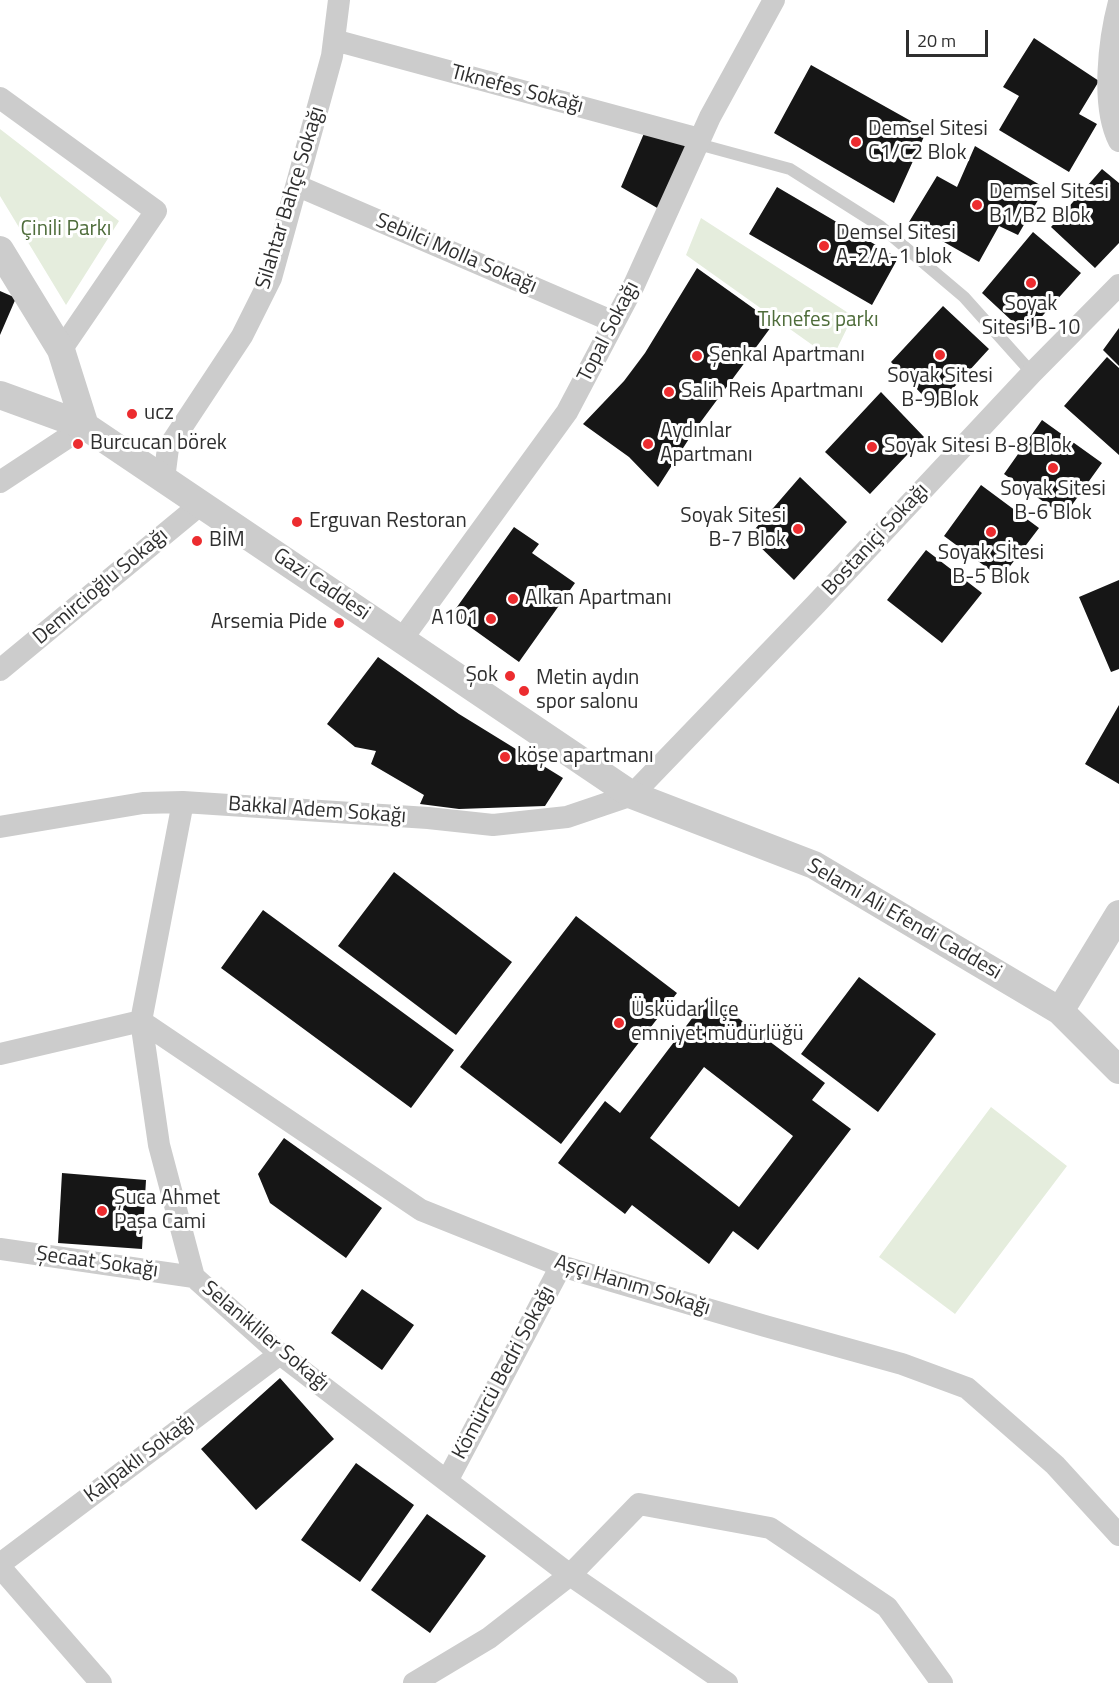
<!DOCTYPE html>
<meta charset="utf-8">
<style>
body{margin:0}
#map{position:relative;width:1119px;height:1683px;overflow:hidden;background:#fff;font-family:"Titillium Web",sans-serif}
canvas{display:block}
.scale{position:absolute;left:906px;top:30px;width:82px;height:27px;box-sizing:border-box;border:3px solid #2f2f2f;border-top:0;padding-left:8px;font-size:18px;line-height:21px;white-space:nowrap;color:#2f2f2f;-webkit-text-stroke:4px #fff;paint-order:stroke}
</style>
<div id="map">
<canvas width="1119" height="1683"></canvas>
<div class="scale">20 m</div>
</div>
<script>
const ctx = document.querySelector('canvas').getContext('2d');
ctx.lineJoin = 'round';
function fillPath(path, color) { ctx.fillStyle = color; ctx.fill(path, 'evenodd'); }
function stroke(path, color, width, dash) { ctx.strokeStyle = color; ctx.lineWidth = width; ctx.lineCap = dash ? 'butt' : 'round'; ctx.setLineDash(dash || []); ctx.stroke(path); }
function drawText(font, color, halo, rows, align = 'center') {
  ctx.font = font + ' "Titillium Web",sans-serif'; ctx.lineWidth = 6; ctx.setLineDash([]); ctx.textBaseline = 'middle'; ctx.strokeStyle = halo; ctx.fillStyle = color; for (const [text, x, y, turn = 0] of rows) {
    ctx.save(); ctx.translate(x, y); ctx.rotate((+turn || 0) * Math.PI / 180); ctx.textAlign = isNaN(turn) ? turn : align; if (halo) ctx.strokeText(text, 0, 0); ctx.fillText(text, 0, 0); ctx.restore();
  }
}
fillPath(new Path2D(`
 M0,129l119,92 -53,84 -66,-109z
 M701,218l152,98 -21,43 -146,-104z
 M991,1107l76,59 -112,148 -76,-57z`), '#e5eddd');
fillPath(new Path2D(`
 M1034,38l65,43 -20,33 18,10 -28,48 -70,-42 20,-34 -16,-9z
 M811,65l116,65 -33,73 -120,-70z
 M645,131l45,13 -31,65 -38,-22z
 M975,146l70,42 -27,47 -19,-9 -20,36 -70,-40 28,-46 20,11z
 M1102,169l17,14v60l-24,25 -44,-41z
 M777,187l121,71 -26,47 -123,-71z
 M1033,232l48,41 -55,61 -44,-41z
 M697,268l77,55 -80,108 -36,56 -29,-30 -46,-33 41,-43 21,-28z
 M0,291l16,7 -16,37z
 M943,306l46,43 -54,59 -44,-46z
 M1119,328v38l-16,-16z
 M1107,357l12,11v87l-55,-49z
 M881,392l43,45 -54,57 -45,-42z
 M1042,420l60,43 -38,53 -60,-42z
 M800,477l47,45 -53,58 -45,-44z
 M981,485l58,43 -38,50 -57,-42z
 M514,527l25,17 -7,9 43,30 -56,79 -67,-48z
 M926,550l56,43 -40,50 -55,-43z
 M1119,580v89l-8,3 -32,-75z
 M378,657l81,57 104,64 -18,28 -86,3 -39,-5 4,-9 -53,-31 5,-13 -21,-4 -28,-23z
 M1119,705v79l-34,-20z
 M394,872l118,90 -56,73 -118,-89z
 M263,910l191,140 -43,58 -190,-140z
 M576,916l101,77 -116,151 -101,-77z
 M859,977l77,57 -58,78 -77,-58z
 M709,996l116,87 -13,17 39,29 -93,121 -25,-19 -24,33 -77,-59 -7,9 -67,-51 47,-62 15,12zM704,1067l89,69 -54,71 -89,-69z
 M284,1138l98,70 -36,50 -76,-55 -12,-29z
 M62,1173l84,7 -4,69 -84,-6z
 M362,1289l52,36 -32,45 -51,-37z
 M280,1378l54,61 -78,71 -55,-61z
 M356,1463l58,42 -54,77 -59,-42z
 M427,1514l59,42 -56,77 -59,-43z`), '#161616');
stroke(new Path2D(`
 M698,144l92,25 90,57 84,71 68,76`), '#ccc', 12);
stroke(new Path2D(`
 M1119,2c-10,37 -18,104 0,139
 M334,40l366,99
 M0,98l156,113 -95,139
 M298,186l316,136
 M164,479l4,-31 74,-112 29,-58 61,-222 7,-56
 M0,482l85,-56
 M402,639l165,-227 67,-127 76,-168 64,-117
 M0,670l201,-166
 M183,802l-42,219 18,124 35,132 86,77 290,221 157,108
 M0,827l143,-24 40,-1 245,16 65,7 74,-8 65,-22 184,-191 216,-231 87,-88
 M0,1054l141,-33 280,189 140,56 204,60 137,38 65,24 88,77 64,70
 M0,1249l194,28
 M447,1481l114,-215
 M0,1564l280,-210
 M0,1567l101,116
 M414,1683l75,-45 81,-63 69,-71 131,24 117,79 55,76`), '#ccc', 22);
stroke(new Path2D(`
 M0,250l61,100 24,76
 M0,395l85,31 547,369 182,70 246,146 59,59
 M1060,1011l59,-97`), '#ccc', 28);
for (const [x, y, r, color] of [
 [856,142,6,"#ec2c2f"],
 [977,205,6,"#ec2c2f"],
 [824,246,6,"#ec2c2f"],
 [1031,283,6,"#ec2c2f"],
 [940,355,6,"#ec2c2f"],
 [697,356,6,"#ec2c2f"],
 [669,392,6,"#ec2c2f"],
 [132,414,6,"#ec2c2f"],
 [78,444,6,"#ec2c2f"],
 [648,444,6,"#ec2c2f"],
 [872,447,6,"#ec2c2f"],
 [1053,468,6,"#ec2c2f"],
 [297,522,6,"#ec2c2f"],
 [798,529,6,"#ec2c2f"],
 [991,532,6,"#ec2c2f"],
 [197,541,6,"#ec2c2f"],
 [513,599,6,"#ec2c2f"],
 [491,619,6,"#ec2c2f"],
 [339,623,6,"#ec2c2f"],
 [510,676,6,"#ec2c2f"],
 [524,691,6,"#ec2c2f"],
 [505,757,6,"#ec2c2f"],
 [619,1023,6,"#ec2c2f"],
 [102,1211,6,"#ec2c2f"]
]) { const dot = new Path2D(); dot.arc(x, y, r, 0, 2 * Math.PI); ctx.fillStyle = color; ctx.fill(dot); stroke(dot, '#fff', 2); }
drawText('21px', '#2f2f2f', '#fff', [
 ["Tıknefes Sokağı",517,90,15],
 ["Silahtar Bahçe Sokağı",291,198,-73],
 ["Sebilci Molla Sokağı",456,254,23],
 ["Topal Sokağı",609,332,-63],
 ["Bostaniçi Sokağı",876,540,-47],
 ["Gazi Caddesi",321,585,34],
 ["Demircioğlu Sokağı",101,587,-40],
 ["Bakkal Adem Sokağı",317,811,4],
 ["Selami Ali Efendi Caddesi",904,920,30],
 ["Şecaat Sokağı",97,1263,8],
 ["Aşçı Hanım Sokağı",632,1286,17],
 ["Selanikliler Sokağı",265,1337,40],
 ["Kömürcü Bedri Sokağı",504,1373,-62],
 ["Kalpaklı Sokağı",140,1459,-37]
]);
drawText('21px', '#2f2f2f', '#fff', [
 ["Demsel Sitesi",868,130],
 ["C1/C2 Blok",868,154],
 ["Demsel Sitesi",989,193],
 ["B1/B2 Blok",989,217],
 ["Demsel Sitesi",836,234],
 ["A-2/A-1 blok",836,258],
 ["Soyak",1031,305,"center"],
 ["Sitesi B-10",1031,329,"center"],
 ["Şenkal Apartmanı",709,356],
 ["Soyak Sitesi",940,377,"center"],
 ["B-9 Blok",940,401,"center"],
 ["Salih Reis Apartmanı",681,392],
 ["ucz",144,414],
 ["Aydınlar",660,432],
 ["Apartmanı",660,456],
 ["Burcucan börek",90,444],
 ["Soyak Sitesi B-8 Blok",884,447],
 ["Soyak Sitesi",1053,490,"center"],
 ["B-6 Blok",1053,514,"center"],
 ["Soyak Sitesi",786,517,"right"],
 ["B-7 Blok",786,541,"right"],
 ["Erguvan Restoran",309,522],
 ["BİM",209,541],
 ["Soyak Sİtesi",991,554,"center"],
 ["B-5 Blok",991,578,"center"],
 ["Alkan Apartmanı",525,599],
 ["A101",479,619,"right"],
 ["Arsemia Pide",327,623,"right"],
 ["Şok",498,676,"right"],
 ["Metin aydın",536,679],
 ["spor salonu",536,703],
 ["köşe apartmanı",517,757],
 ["Üsküdar İlçe",631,1011],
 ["emniyet müdürlüğü",631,1035],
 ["Şuca Ahmet",114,1199],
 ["Paşa Cami",114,1223]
], 'left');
drawText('21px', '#4f6d3b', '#fff', [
 ["Çinili Parkı",66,230],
 ["Tıknefes parkı",818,321]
]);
</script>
